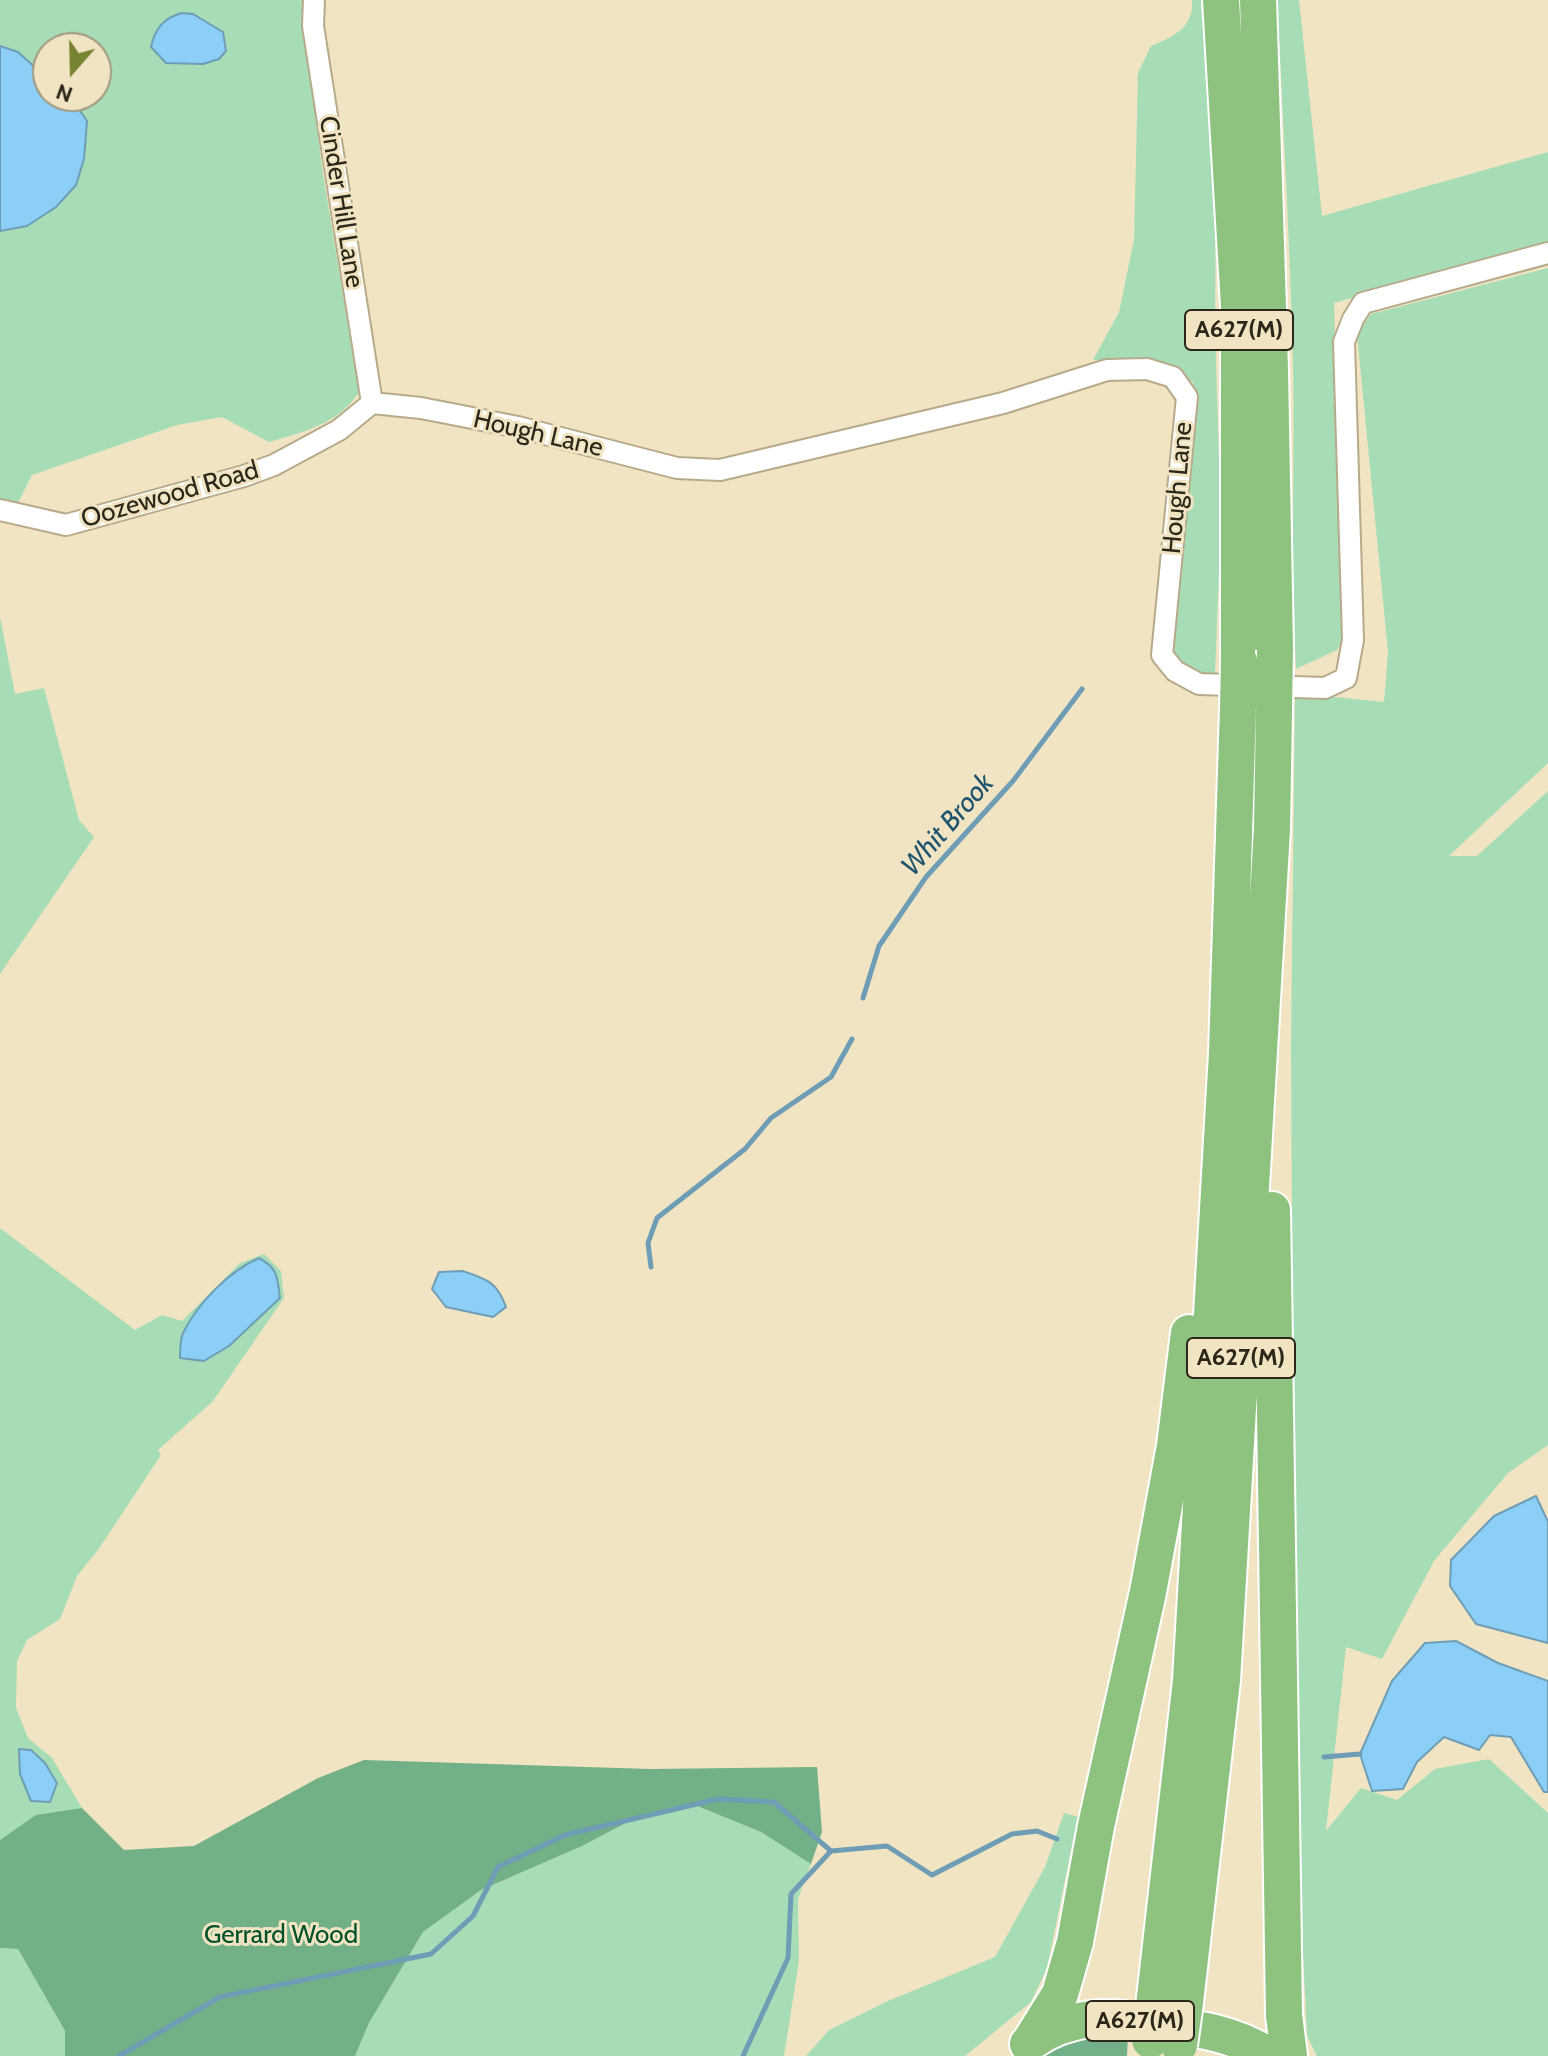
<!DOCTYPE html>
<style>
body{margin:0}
#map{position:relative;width:1548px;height:2056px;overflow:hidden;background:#f1e4c3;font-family:Cabin,sans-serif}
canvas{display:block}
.north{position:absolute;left:32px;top:32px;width:80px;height:80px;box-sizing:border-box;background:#f1e4c3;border:2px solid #a29880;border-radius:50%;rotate:200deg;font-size:22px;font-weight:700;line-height:32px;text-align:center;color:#2c271b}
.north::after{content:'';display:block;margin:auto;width:28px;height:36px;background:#778431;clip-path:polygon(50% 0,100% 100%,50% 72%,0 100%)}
</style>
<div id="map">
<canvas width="1548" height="2056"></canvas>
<div class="north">N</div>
</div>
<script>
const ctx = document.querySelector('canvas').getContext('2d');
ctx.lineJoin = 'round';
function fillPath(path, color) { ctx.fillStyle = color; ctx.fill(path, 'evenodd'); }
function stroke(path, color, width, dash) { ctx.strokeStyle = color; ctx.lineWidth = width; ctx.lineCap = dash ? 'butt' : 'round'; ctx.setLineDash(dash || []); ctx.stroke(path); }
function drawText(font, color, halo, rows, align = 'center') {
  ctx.font = font + ' Cabin,sans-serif'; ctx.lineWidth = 6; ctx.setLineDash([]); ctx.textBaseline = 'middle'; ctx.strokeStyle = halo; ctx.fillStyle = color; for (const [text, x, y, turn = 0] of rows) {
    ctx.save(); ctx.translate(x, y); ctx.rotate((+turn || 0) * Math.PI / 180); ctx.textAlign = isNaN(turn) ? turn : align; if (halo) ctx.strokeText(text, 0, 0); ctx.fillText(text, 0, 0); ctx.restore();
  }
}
fillPath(new Path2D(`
 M0,0h304v15l18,153 37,224c-20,32 -56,40 -90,50l-47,-25 -45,8 -145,50 -16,32 -16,-4zM48,48h48v48h-48z
 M1192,0h16l8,182 -1,148 6,190 -6,155 -31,-6 -14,-23 22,-212 1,-52 -45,-20 -55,-2 26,-48 15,-72 4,-167 13,-27c22,-9 43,-18 41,-46z
 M1277,0h22l23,216 226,-64v91l-214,60 10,337 -7,10 -41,19c-6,-101 -1,-202 -3,-304 -3,-122 -10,-243 -16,-365z
 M1548,268v495l-99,93h28l71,-65v654l-40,28 -74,88 -52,98 -36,-12 -20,184 35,-43 36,12 38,-31 54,-10 59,54v243h-231l-10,-20 -6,-122 -8,-517 -2,-351 4,-353 89,9 4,-50 -31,-318 14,-20z
 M0,617l15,77 29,-6 35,132 15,17 -94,137z
 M0,1228l135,102 27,-15 20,6 58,-58 24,-9 17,17 3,27 -71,103 -55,49 3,5 -63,95 -21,26 -17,43 -33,21 -10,21 -1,47 12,30 24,20 30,50 -46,8 -36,24z
 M696,1806l65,26 50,32 -13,35 1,62 -15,95h-429l14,-33 54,-91 58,-42 101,-44 59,-31z
 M1064,1813l14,4 -31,151 -16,34 -66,54h-159l23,-26 59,-29 107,-44 50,-90z
 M0,1948l18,1 47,82v25h-65z`), '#a6ddb7');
fillPath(new Path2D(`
 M364,1760l286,9 167,-2 5,65 -11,32 -50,-32 -64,-26 -56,9 -59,31 -101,44 -58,42 -54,91 -14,33h-290v-25l-47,-82 -18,-1v-108l36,-25 46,-7 42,42 70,-4 124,-68z
 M1128,2034l-1,22h-94l41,-20z`), '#72b087');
const water = new Path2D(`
 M182,13l11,1 30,18 3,19 -7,8 -16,5 -37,-1 -15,-16c4,-18 12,-29 31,-34z
 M0,46l18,6 30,27v17h22l17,25 -3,38 -8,26 -20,22 -29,19 -27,5z
 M259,1258c20,11 18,20 21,40l-51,48 -25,15 -24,-3c0,-8 0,-18 3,-25 15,-30 46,-62 76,-75z
 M463,1271c24,8 34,11 43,36l-13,10 -47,-10 -14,-18 7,-17z
 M1536,1496l12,26v121l-72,-19 -26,-38 1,-26 43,-44z
 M1456,1641l42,22 50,18v111h-4l-33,-55 -21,-2 -11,15 -35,-13 -27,25 -14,27 -31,2 -12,-37 32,-73 33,-38z
 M19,1749l12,1 14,13 12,20 -7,19 -19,-1 -11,-27z`);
fillPath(water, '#8bcff7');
stroke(water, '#6e9db5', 2);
stroke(new Path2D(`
 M863,998l16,-52 47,-69 87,-96 69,-92
 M651,1267l-3,-24 9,-25 88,-69 26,-31 60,-41 21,-38
 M1324,1757l36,-3
 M119,2056l101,-59 211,-43 42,-38 25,-49 67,-32 153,-36 56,3 57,49 56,-5 45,29 80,-41 25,-3 20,8
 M743,2056l45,-98 3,-64 40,-43`), '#6e9db5', 5);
const street = new Path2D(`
 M314,0l-1,26 59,377
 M372,403l49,5 97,19 159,41 43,2 283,-67 104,-33 40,-1 26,8 14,20 -25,258 13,16 24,13 126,4 21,-10 7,-38 -9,-298 9,-23 10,-16 185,-50
 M0,510l66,15 178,-49 30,-11 65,-35 33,-27`);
const highway = new Path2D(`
 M1221,0l18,306v355
 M1258,0l12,369 5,281
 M1272,1210l12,805 5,41
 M1155,1998l36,-317 36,-628 11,-344
 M1185,2002l37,-322 50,-851 2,-117
 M1030,2042l30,-48 15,-52 21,-116 52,-234 27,-146 14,-113
 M1028,2044c18,-14 40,-22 62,-25 21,-3 42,1 62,4 41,5 81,9 117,33`);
stroke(street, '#b7aa8b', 24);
stroke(highway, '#fff', 40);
stroke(street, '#fff', 20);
stroke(highway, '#8ec37f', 36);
const highwayBridge = new Path2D(`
 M1238,709l1,-48
 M1274,712l1,-62
 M1150,2040l5,-42
 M1179,2045l6,-43`);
stroke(highwayBridge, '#fff', 40, []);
stroke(highwayBridge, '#8ec37f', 36);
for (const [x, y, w] of [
 [1239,330,108],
 [1241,1358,108],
 [1140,2021,108]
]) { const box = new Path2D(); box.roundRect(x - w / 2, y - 20, w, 40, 6); ctx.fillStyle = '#f1e4c3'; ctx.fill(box); stroke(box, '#2c271b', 2); }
drawText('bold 24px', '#2c271b', null, [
 ["A627(M)",1239,330],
 ["A627(M)",1241,1358],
 ["A627(M)",1140,2021]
]);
drawText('26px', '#2c271b', '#f1e4c3', [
 ["Cinder Hill Lane",341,202,81],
 ["Hough Lane",538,434,13],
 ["Hough Lane",1178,488,-85],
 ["Oozewood Road",170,495,-16]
]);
drawText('26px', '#00512b', '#f1e4c3', [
 ["Gerrard Wood",281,1935]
]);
drawText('italic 28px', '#1f546f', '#f1e4c3', [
 ["Whit Brook",948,825,-49]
]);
</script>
